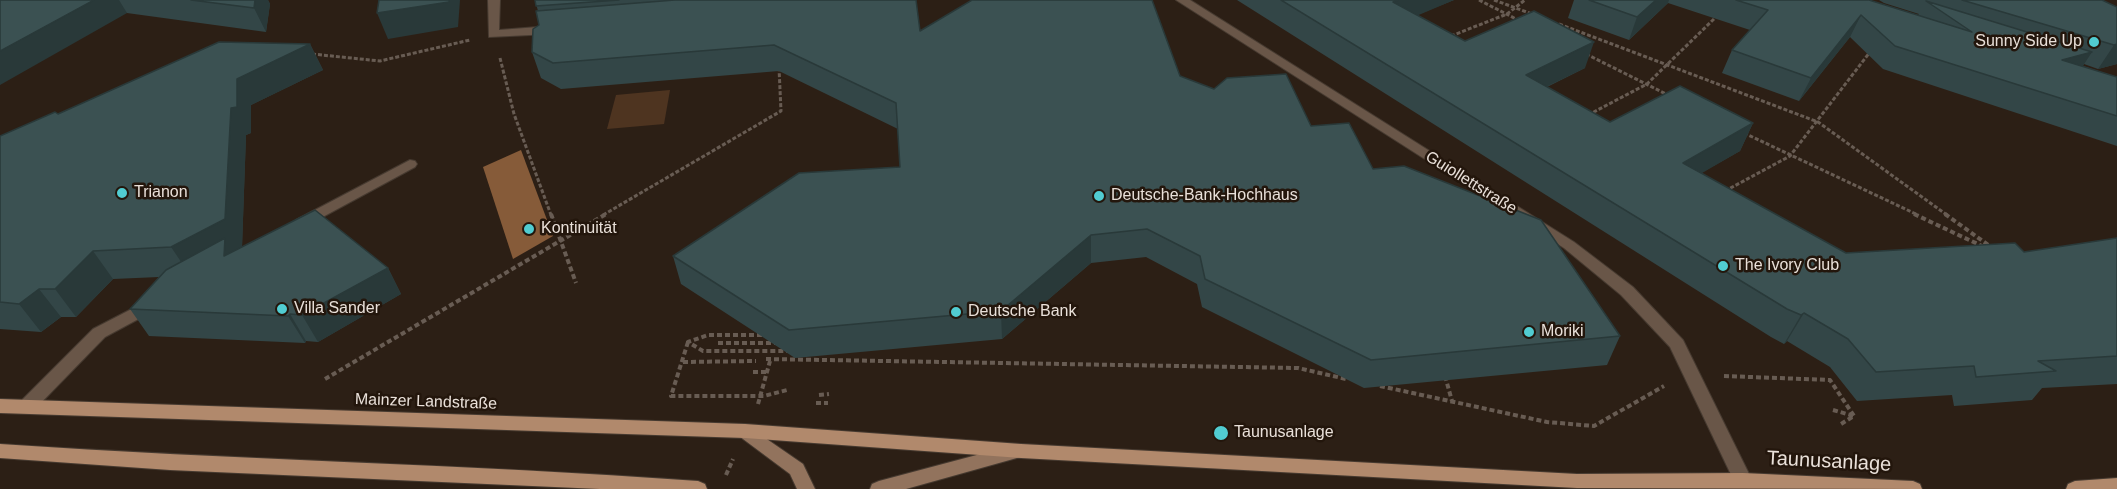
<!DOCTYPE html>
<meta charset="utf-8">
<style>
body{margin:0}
canvas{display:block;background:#2c1f15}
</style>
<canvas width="2117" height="489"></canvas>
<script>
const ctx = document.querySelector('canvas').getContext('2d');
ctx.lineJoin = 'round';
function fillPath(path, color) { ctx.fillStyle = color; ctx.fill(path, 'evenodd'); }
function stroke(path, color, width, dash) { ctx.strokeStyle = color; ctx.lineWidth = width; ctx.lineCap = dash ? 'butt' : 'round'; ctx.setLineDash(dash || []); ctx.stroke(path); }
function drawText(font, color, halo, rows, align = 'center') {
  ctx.font = font + ' Arial,sans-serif'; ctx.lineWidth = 5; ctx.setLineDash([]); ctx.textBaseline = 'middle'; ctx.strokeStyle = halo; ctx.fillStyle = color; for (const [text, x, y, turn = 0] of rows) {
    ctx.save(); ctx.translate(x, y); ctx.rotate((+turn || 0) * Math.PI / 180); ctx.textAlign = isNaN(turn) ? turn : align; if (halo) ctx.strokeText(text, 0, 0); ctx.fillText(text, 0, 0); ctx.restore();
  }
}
fillPath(new Path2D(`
 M670,90l-6,34 -57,5 9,-34z`), '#4e3420');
fillPath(new Path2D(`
 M521,150l32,86 -40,23 -30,-92z`), '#865b39');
const service = new Path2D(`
 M410,160l5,1 2,3 -2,3 -109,59 -5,2 -7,-5 2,-3z
 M151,299l6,2 2,4 -2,4 -52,28 -72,74 -6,2 -6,-2 -3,-5 3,-5 72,-72z`);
const minor = new Path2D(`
 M488,0h12l-1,30 52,-4 6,4 -6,4 -62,3z
 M1176,0h14l384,242 59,45 50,53 69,140 -2,5 -7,2 -7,-2 -66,-138 -49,-52 -57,-47z`);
const secondary = new Path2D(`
 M745,424l58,40 12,25h-18l-7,-15 -51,-38 -3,-5 3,-5z
 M1018,444l6,2 3,5 -3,5 -118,33h-36l2,-5 7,-3z`);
const primary = new Path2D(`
 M0,399l745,25 276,20 556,30 166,-1 170,8 7,3 2,5 -345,-1 -556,-30 -276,-20 -745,-25z
 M0,444c233,16 466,20 698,37l7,3 2,5h-107l-430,-19 -170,-12z
 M2117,478v11h-51l2,-5 7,-3z`);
stroke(service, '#463a30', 2);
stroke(minor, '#463a30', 2);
stroke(secondary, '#463a30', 2);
stroke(primary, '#463a30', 2);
stroke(new Path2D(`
 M1479,0l41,21
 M1494,0l38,14
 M1559,24l259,98 129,93
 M1451,36l56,-22 18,-14
 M312,54l68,7 90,-21
 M1586,54l82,41
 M500,58l14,56 37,101
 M1588,115l59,-31 68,-66
 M1744,133l174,82
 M1725,191l65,-35 80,-104
 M603,215l178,-104 -2,-43`), '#685c53', 3, [4, 2]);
stroke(new Path2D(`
 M551,214l25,69
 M1914,214l70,33
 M1945,214l46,33
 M762,335h-54l-20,7 15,9h86
 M688,342l-17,54h93l23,-6
 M718,343h58
 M766,359l532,9 48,11
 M683,362l73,-1
 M753,372h14
 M1445,376l7,25
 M1724,376l106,4 24,36
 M325,379l281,-165
 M1380,386l167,36 47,4 70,-40
 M819,395l10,-1
 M816,403h12
 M758,404l12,-43
 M1833,410l21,6 -13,8
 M726,475l7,-16`), '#685c53', 4, [5, 3]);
fillPath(service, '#695648');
fillPath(minor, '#695648');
fillPath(secondary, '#92735d');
fillPath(primary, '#b1896c');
fillPath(new Path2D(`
 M0,0h268l2,4 -4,28 -139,-19z
 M535,0h381l4,31 260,45 131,50 309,210 -13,29 -243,23 -162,-81 -5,-23 -51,-27 -55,6 -89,76 -207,19 -114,-74 -8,-28 227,-89 -2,-38 -119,-58 -218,18 -20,-11 -9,-26 7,-27 -1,-14z
 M1237,0h217l-37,15 48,26 120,27 -38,19 63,35 143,1 -13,28 -39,22 145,80 178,-1 93,-14v146l-75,4 -10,12 -78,6 -2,-11 -95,6 -27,-34 -43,-26 -3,3 -13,-7z
 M1574,0h295l49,15 1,-1 -35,-11 -5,-3h223l15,7v57l-19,5 -14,-5 -1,2 34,11v69l-234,-77 -33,-32 -51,64 -77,-28 10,-23 18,-20 -82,-27 -39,37 -61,-22z
 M310,44l13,26 -72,35v28l-5,2 -4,112 146,21 13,26 -83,48 -12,-1 -1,2 -156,-7 -19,-27 29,-32 -46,2 -37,38h-15l-20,15 -41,-3v-193l58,-22z`), '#334647');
fillPath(new Path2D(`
 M94,0h25l8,13 -127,72v-34z
 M255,0h13l2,4 -4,28 -12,-24z
 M449,0h11l-2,27 -70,12 -11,-26z
 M1398,0h56l-66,28 5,-26z
 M1656,0h13l-1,3 -39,37 8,-23z
 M1861,15l-11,22 -51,64 12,-23z
 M1594,42l-9,26 -68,33 9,-26z
 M310,44l13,26 -72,35v28l-5,2 -4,112 -52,28 -19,-28 60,-139 6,-29z
 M2117,44v20l-19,5 16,-24z
 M2092,52l-15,23 -15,-15z
 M1753,123l-13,28 -69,40 12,-28z
 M1091,235v28l-89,76 -1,-28z
 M93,251l20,28 -37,38 -21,-28z
 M388,268l13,26 -83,48 -16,-27z
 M39,289l22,28 -20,15 -22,-28z
 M1804,313l-17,28 -3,3 17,-29z
 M290,314l16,27 -1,2 -17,-27z`), '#293939');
const building = new Path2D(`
 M0,0h94l-94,51z
 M191,0h64l-1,8z
 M379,0h70v2l-72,11z
 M535,0h84l-83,6z
 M675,0h241l4,31 52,-31h180l28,76 34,13 13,-11 59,-4 25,52 38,-3 24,46 31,-3 137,54 79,116 -249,24 -166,-81 -5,-23 -53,-27 -56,6 -90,76 -212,19 -116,-74 126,-83 101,-6 -4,-64 -122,-58 -221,18 -21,-11 1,-23 6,-4 -3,-14z
 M1281,0h117l-5,2 72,39 69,-30 60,31 -68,33 84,47 70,-36 73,37 -70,40 163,90 169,-10 9,9 93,-14v118l-79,5 18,10 -80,6 -2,-11 -98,6 -28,-33 -44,-26 -3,2 -14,-6z
 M1589,0h67l-19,17z
 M1736,0h133l103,32 -46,-31 166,51 -30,8 55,17v39l-222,-70 -34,-31 -50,63 -79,-28 36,-40z
 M1962,0h140l15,7v37l-3,1z
 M219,42l91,2 -73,35v28l-6,1 -6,111 -54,28 -78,4 -38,38h-16l-20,15 -19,-2v-166l55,-24 3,2z
 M315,210l73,58 -86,47 -12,-1 -2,2 -158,-7 36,-39 59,-32 -1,18z`);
fillPath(building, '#3b5152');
stroke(building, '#293939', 1.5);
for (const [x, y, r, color] of [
 [2094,42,6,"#51ccd1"],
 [122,193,6,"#51ccd1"],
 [1099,196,6,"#51ccd1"],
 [529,229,6,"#51ccd1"],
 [1723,266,6,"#51ccd1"],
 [282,309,6,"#51ccd1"],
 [956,312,6,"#51ccd1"],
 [1529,332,6,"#51ccd1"],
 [1221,433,8,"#51ccd1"]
]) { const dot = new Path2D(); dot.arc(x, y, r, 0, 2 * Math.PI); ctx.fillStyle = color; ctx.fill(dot); stroke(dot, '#23160c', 2); }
drawText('16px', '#e9e0d9', '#23160c', [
 ["Sunny Side Up",2082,42,"right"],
 ["Trianon",134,193],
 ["Deutsche-Bank-Hochhaus",1111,196],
 ["Kontinuität",541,229],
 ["The Ivory Club",1735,266],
 ["Villa Sander",294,309],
 ["Deutsche Bank",968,312],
 ["Moriki",1541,332],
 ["Taunusanlage",1234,433]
], 'left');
drawText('16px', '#e9e0d9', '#23160c', [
 ["Guiollettstraße",1471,183,32],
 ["Mainzer Landstraße",426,402,2]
]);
drawText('20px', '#e9e0d9', '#23160c', [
 ["Taunusanlage",1829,462,3]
]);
</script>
